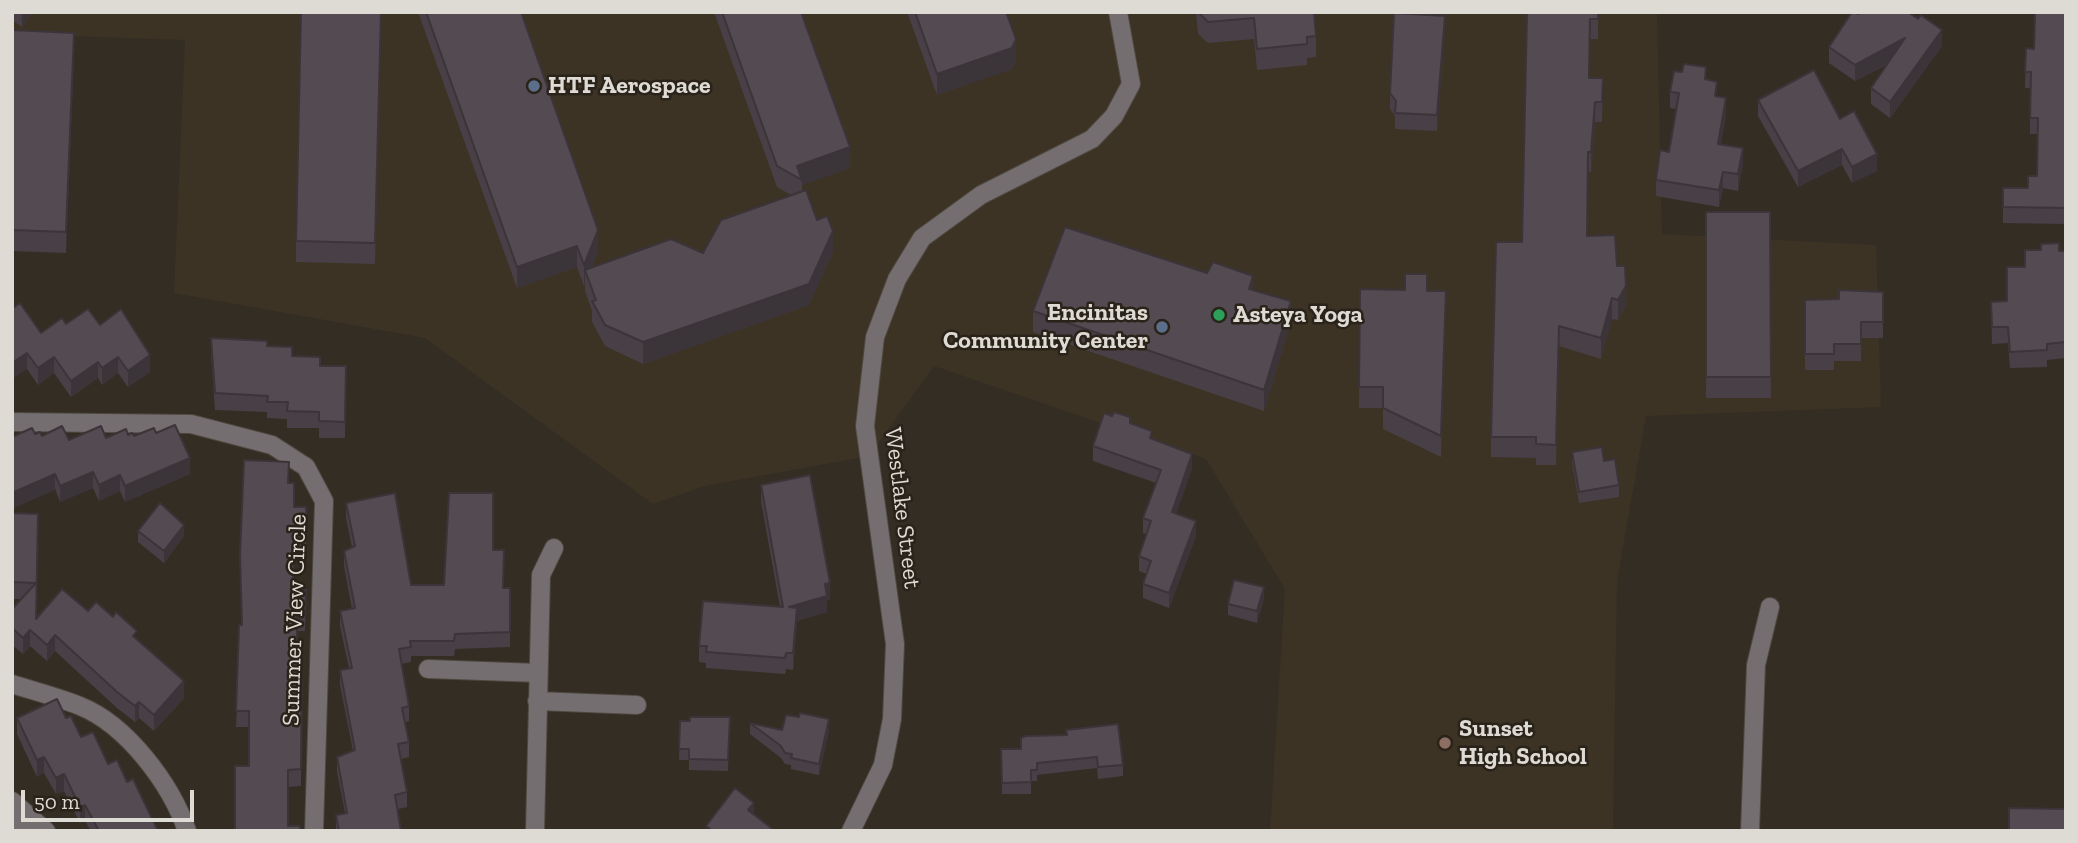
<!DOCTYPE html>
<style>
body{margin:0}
#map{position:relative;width:2078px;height:843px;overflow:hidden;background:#332d24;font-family:"Zilla Slab",serif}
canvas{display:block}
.frame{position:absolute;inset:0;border:14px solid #dedad4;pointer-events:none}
.scale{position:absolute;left:21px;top:790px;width:173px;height:32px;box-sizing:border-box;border:4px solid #dedad4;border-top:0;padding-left:9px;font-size:21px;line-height:24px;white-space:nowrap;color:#dedad4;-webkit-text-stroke:5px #29231a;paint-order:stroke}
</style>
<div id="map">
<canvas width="2078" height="843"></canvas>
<div class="frame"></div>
<div class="scale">50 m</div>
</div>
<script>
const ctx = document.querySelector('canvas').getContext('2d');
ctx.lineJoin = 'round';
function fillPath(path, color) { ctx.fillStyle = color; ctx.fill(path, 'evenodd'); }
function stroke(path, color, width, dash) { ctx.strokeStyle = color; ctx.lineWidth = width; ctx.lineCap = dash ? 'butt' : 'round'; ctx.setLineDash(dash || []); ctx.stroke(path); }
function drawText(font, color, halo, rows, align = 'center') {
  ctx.font = font + ' "Zilla Slab",serif'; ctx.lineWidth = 5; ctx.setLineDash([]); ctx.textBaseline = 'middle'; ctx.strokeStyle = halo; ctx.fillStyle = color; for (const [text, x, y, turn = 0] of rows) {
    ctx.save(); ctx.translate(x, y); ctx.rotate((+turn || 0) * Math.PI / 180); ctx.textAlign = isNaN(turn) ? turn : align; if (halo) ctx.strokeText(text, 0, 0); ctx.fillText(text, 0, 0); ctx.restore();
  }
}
fillPath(new Path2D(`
 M12,12h1645l5,222 214,11 5,162 -235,9 -29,165 -4,250h-343l15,-242 -79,-130 -272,-93 -65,90 -164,30 -52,18 -228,-166 -251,-45 11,-253 -173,-6z`), '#3c3324');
const minor = new Path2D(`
 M12,422l179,2 81,21 34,22 18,34 -10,330
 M428,669l110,4
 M12,684c22,7 46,13 68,22 47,19 91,78 107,125
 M537,701l100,4
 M12,801l34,30
 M12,819l12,12
 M535,831l6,-256 13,-27
 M851,831l32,-66 9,-46 3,-75 -30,-218 10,-89 22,-58 25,-41 59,-43 111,-56 22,-23 17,-32 -13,-72
 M1750,831l6,-166 14,-58`);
stroke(minor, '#4e4940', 20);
stroke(minor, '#746e70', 18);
fillPath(new Path2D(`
 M12,12h20l-10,15 -10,-7z
 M381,12l-6,252 -79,-2v-21z
 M418,12h103l77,239 -6,16 111,-14 88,-58 -14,-8 -63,-175h87l49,156 -48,17v6l31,61 -24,53 -166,59 -38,-18 -13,-24v-11l-7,-20v-8l-1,3 -7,-19 -60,21z
 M907,12h99l10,48 -4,9 -75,26z
 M1196,12h118l2,24v21l-9,1v7l-50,5 -3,-31 -46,4 -10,-9z
 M1527,12h71v27h-8v39h13l-1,44h-7l-4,50h-3l-1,64 30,30 9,40 -8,14 -6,-1 -11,40 -42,-13 -3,119h-20v-7l-45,-1v-20l31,-195z
 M2066,12v212l-63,-1v-35h25l9,-12 1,-42h-8v-46h-5l1,-40 8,1z
 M1858,14l84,32 -52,72 -19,-14v-16l17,-24 -33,17 -26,-18v-16z
 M12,30l62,24 -8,199 -54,-2z
 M1445,32l-8,99 -42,-2v-13l-5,-7v-16z
 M1682,72l24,8 20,35 -5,29 22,20 -5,27 -15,-3 -4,19 -63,-11v-16l13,-28 7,-43 -6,-1v-16z
 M1758,100l82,19 37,52 -25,12 -10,-18 -44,22 -40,-71z
 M1706,212h64l1,186h-65z
 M2059,251h7v107l-19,2v7l-37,1 -2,-25 -16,1 -1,-42 16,-1 18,-34z
 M1360,289l67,2 19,21 -5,145 -58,-28v-21h-24z
 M1253,290l38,32 -27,89 -231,-79v-21z
 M1883,292v46h-22v23h-27v9h-29v-70l34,-1z
 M12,309l29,24 25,-9 34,1 50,47 -22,15 -10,-14 -16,12 -4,-7 -27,19 -17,-24 -16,12 -11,-16z
 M211,338l56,8 53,20h26l-1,72h-26v-10h-32v-9l-20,-1v-6l-52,-2 -4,-56z
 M1130,424l62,44 -16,46 20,22 -27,72 -26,-10v-14l4,-10 -8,-3v-15l8,-22 -4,-1v-15l13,-35 -63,-22v-15z
 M156,433l34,41 -65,28 -5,-11 -21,10 -6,-13 -33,14 -25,-68 34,6 37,-2 22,-3 6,1z
 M1572,452l32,9 15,24v12l-40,6 -7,-40z
 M289,483l5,24h12v44l-12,-1 -1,40h13l-1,41h-8v18h5l-1,137 -13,1 -53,44 14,-65v-39h-13l5,-102z
 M761,485l69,115h-3v12l-30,9 -4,49 -7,-1 -1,5 -79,-6v-5l-7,-1v-16l81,-39 -19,-106z
 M346,503l65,82h33l49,-35 10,38h7v59l-55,2 -1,7h-43v6l-10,2 8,42v15l-4,1 4,20v15l-8,2 6,33v15l-9,2 3,22h-65v-16l9,-2 -8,-41v-15l16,-6 -13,-66v-15l9,-2 -9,-42v-15l12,-2 -8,-43v-15l8,-4 -6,-29z
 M12,513l26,1 -2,104 52,-7 49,29 47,58 -30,33 -15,-13 -4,4 -18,-14 -62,-57 -8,10 -17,-15 -7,8 -11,-9v-36l10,-10h-10z
 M138,531l46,5 -20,27 -26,-21z
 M1264,598l-7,25 -29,-8v-11z
 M730,717l-2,54 -39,-1v-10h-10l1,-39h10z
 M17,718h49l15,19 46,45 31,49h-67l-6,-10 -5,2 -16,-32 -8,3 -12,-21 -7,4 -20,-43z
 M750,723l32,7 47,1 -10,44 -28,-6v-4l-6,-1 -4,-6 -31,-24z
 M1026,736l97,29v11l-25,3 -1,-11 -60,7v6h-6v13h-29l-1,-45h20z`), '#484046');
fillPath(new Path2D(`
 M22,12h10l-10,15z
 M1445,16v16l-8,99v-16z
 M1942,30v16l-52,72v-16z
 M74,33v21l-8,199v-21z
 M1905,38v16l-50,27v-16z
 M1016,39v21l-4,9 -75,26v-21z
 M1726,98v17l-8,45v-16z
 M1595,102v20l-4,50v-20z
 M850,147v21l-48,17v-5l-5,-14z
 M1743,148v16l-5,27v-17z
 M1842,149v16l-44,22v-16z
 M1877,154v17l-25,12v-16z
 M1723,172v16l-4,19v-17z
 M598,230v21l-10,26 -3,-7v13l-1,3v-21z
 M833,231v21l-24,53 -166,59v-22z
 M577,246v21l-60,21v-21z
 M1253,276v21l-4,-8z
 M1626,286v20l-8,14v-20z
 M1446,291v21l-5,145v-21z
 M1612,298v21l-11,40v-21z
 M1291,301v21l-27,89v-21z
 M27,353v16l-15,10v-16z
 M150,355v17l-22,15v-16z
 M54,357v16l-16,12v-17z
 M118,357v16l-16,12v-17z
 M98,362v16l-27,19v-16z
 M1192,454v14l-20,59v-15z
 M190,458v16l-65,28v-16z
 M93,472v16l-33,14v-16z
 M55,474v16l-43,19v-16z
 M120,475v16l-21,10v-16z
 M1196,521v15l-27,72v-15z
 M184,525v11l-20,27v-12z
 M830,583v17h-3v12l-30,9 -4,49v-17l-4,-46 36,-23z
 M1264,587v11l-7,25v-12z
 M30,630v16l-7,8v-16z
 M55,635v16l-8,10v-16z
 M184,681v17l-30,33v-16z
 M139,702v16l-4,4v-16z
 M829,719v12l-10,44v-11z
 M44,757v16l-7,4v-17z
 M64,774v17l-8,3v-16z
 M754,803v16l-6,-9z
 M85,805v16l-5,2v-16z`), '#3b3439');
const building = new Path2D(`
 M301,12h80l-6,231 -79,-2z
 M426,12h95l77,218 -14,35 -7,-19 -60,21z
 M722,12h79l49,135 -53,19 5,14 -25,-14z
 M915,12h91l10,27 -4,9 -75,26z
 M1198,12h116l2,24 -9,1v7l-50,5 -3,-31 -46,4z
 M1527,12h71v7h-8l-1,59h14l-1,24h-7l-4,50h-3l-1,84 28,-1 2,31h8l1,20 -8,14 -6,-2 -11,40 -42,-12 -3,119 -20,-1v-7h-45l5,-195h26z
 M1852,12h3l3,2 1,-2h49l10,7 3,-4 21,15 -52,72 -19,-14 34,-50 -50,27 -26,-18z
 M2035,12h31v196l-63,-1v-19h25v-12h9l1,-58h-8l1,-46h-6l1,-24 8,1z
 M1394,13l51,3 -8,99 -42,-2 1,-12 -6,-8z
 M12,30l62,3 -8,199 -54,-2z
 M1684,64l22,3 -1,12 12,3 -2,14 11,2 -8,46 25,4 -5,26 -15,-2 -4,18 -63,-10 4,-30 9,2 10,-59 -9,-1 4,-21 8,1z
 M1814,70l26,49 14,-8 23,43 -25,13 -10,-18 -44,22 -40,-71z
 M806,190l11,30 10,-4 6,15 -24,53 -166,58 -38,-17 -13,-24 4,-1 -11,-30 86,-31 32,14 18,-33z
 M1706,212h64l1,165h-65z
 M1065,227l142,46 6,-11 40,14 -4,13 42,12 -27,89 -231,-79z
 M2059,243v8h7v91l-19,2v6l-37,2 -2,-25h-16l-1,-25 16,-1v-34h18v-17h16v-6z
 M1405,274h22v17h19l-5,145 -58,-28v-21h-24l1,-98 45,1z
 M1839,290l44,2v30h-22v22h-27v10h-29v-54l34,-1z
 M20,303l21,30 21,-15 4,6 22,-15 12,16 21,-16 29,46 -22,16 -10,-14 -16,11 -4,-6 -27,19 -17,-24 -16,11 -11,-15 -15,10v-54z
 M211,338l56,3v5l25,1v9l28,1v9h26l-1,56 -26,-1v-9l-32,-1 1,-9h-21l1,-6 -53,-3z
 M1114,412l16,5v6l22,8 -2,7 42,16 -20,58 24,9 -27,72 -26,-9 8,-23 -12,-5 12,-35 -8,-3 18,-48 -68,-24 11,-33 8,3z
 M175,425l15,33 -65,28 -5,-11 -21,10 -6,-13 -33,14 -5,-12 -43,19v-56l20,-9 3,6 5,-2 2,4 20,-10 7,14 32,-14 5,12 20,-9 2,6 4,-2 2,3 20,-8 2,5z
 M1602,447l2,14 11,-2 4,26 -40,7 -7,-40z
 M244,460l45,2 -1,21h6v24h12v27h-12l-1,56h13l-1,25h-8v34h5l-1,120 -13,1v56h12v5h-65v-65h14v-55h-13l3,-86h3l-2,-70z
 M810,475l20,108 -5,1 2,12 -38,11 8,1 -4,45h-7l-1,5 -79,-6 1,-6h-8l4,-45 80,6 -22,-122z
 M395,493l16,92h33l5,-92h44v57h11l-1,38h7v44l-55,2 -1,7h-44l1,6 -12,2 10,57 -7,2 7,34 -11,2 9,48 -12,3 6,36h-62l-3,-16 11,-2 -10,-56 18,-7 -15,-80 12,-2 -12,-57 15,-3 -11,-57 11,-5 -9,-43z
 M160,503l24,22 -20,26 -26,-20z
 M12,513l26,1 -2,105 26,-30 26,22 8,-9 17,15 3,-5 21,19 -4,5 51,45 -30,34 -15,-13 -4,4 -18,-14 -62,-57 -8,10 -17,-15 -7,8 -11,-10v-19l24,-26 -24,-1z
 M1234,580l30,7 -7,24 -29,-7z
 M57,699l9,19 5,-2 10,21 12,-5 15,32 9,-4 10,22 6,-3 25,52h-59l-14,-26 -5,2 -16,-33 -8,4 -12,-21 -7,3 -20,-42z
 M800,713l29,6 -10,45 -28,-6 1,-4 -7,-1 -4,-7 -31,-23 32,7 4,-15 13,2z
 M690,717h40l-2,43 -39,-1v-10h-10l1,-28h10z
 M1118,724l5,41 -25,2 -1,-10 -60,6v7h-6v12l-29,1 -1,-34h20v-11l5,-2 41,-1 -1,-5z
 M735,788l19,15 -6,7 27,21h-62l-7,-5z
 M2009,808l57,1v22h-57z`);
fillPath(building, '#544a51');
stroke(building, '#3b3439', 2);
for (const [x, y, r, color] of [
 [534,86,7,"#5c6f8a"],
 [1219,315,7,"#2e9e5b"],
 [1162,327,7,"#5c6f8a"],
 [1445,743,7,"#8d6e63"]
]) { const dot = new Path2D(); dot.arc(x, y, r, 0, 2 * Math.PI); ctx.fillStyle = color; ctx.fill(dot); stroke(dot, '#29231a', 2.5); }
drawText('bold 24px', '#dedad4', '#29231a', [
 ["HTF Aerospace",548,86],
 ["Encinitas",1148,313,"right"],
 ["Community Center",1148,341,"right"],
 ["Asteya Yoga",1233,315],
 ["Sunset",1459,729],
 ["High School",1459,757]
], 'left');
drawText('24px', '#dedad4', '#29231a', [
 ["Westlake Street",902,508,83],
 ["Summer View Circle",295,620,-88]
]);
</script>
